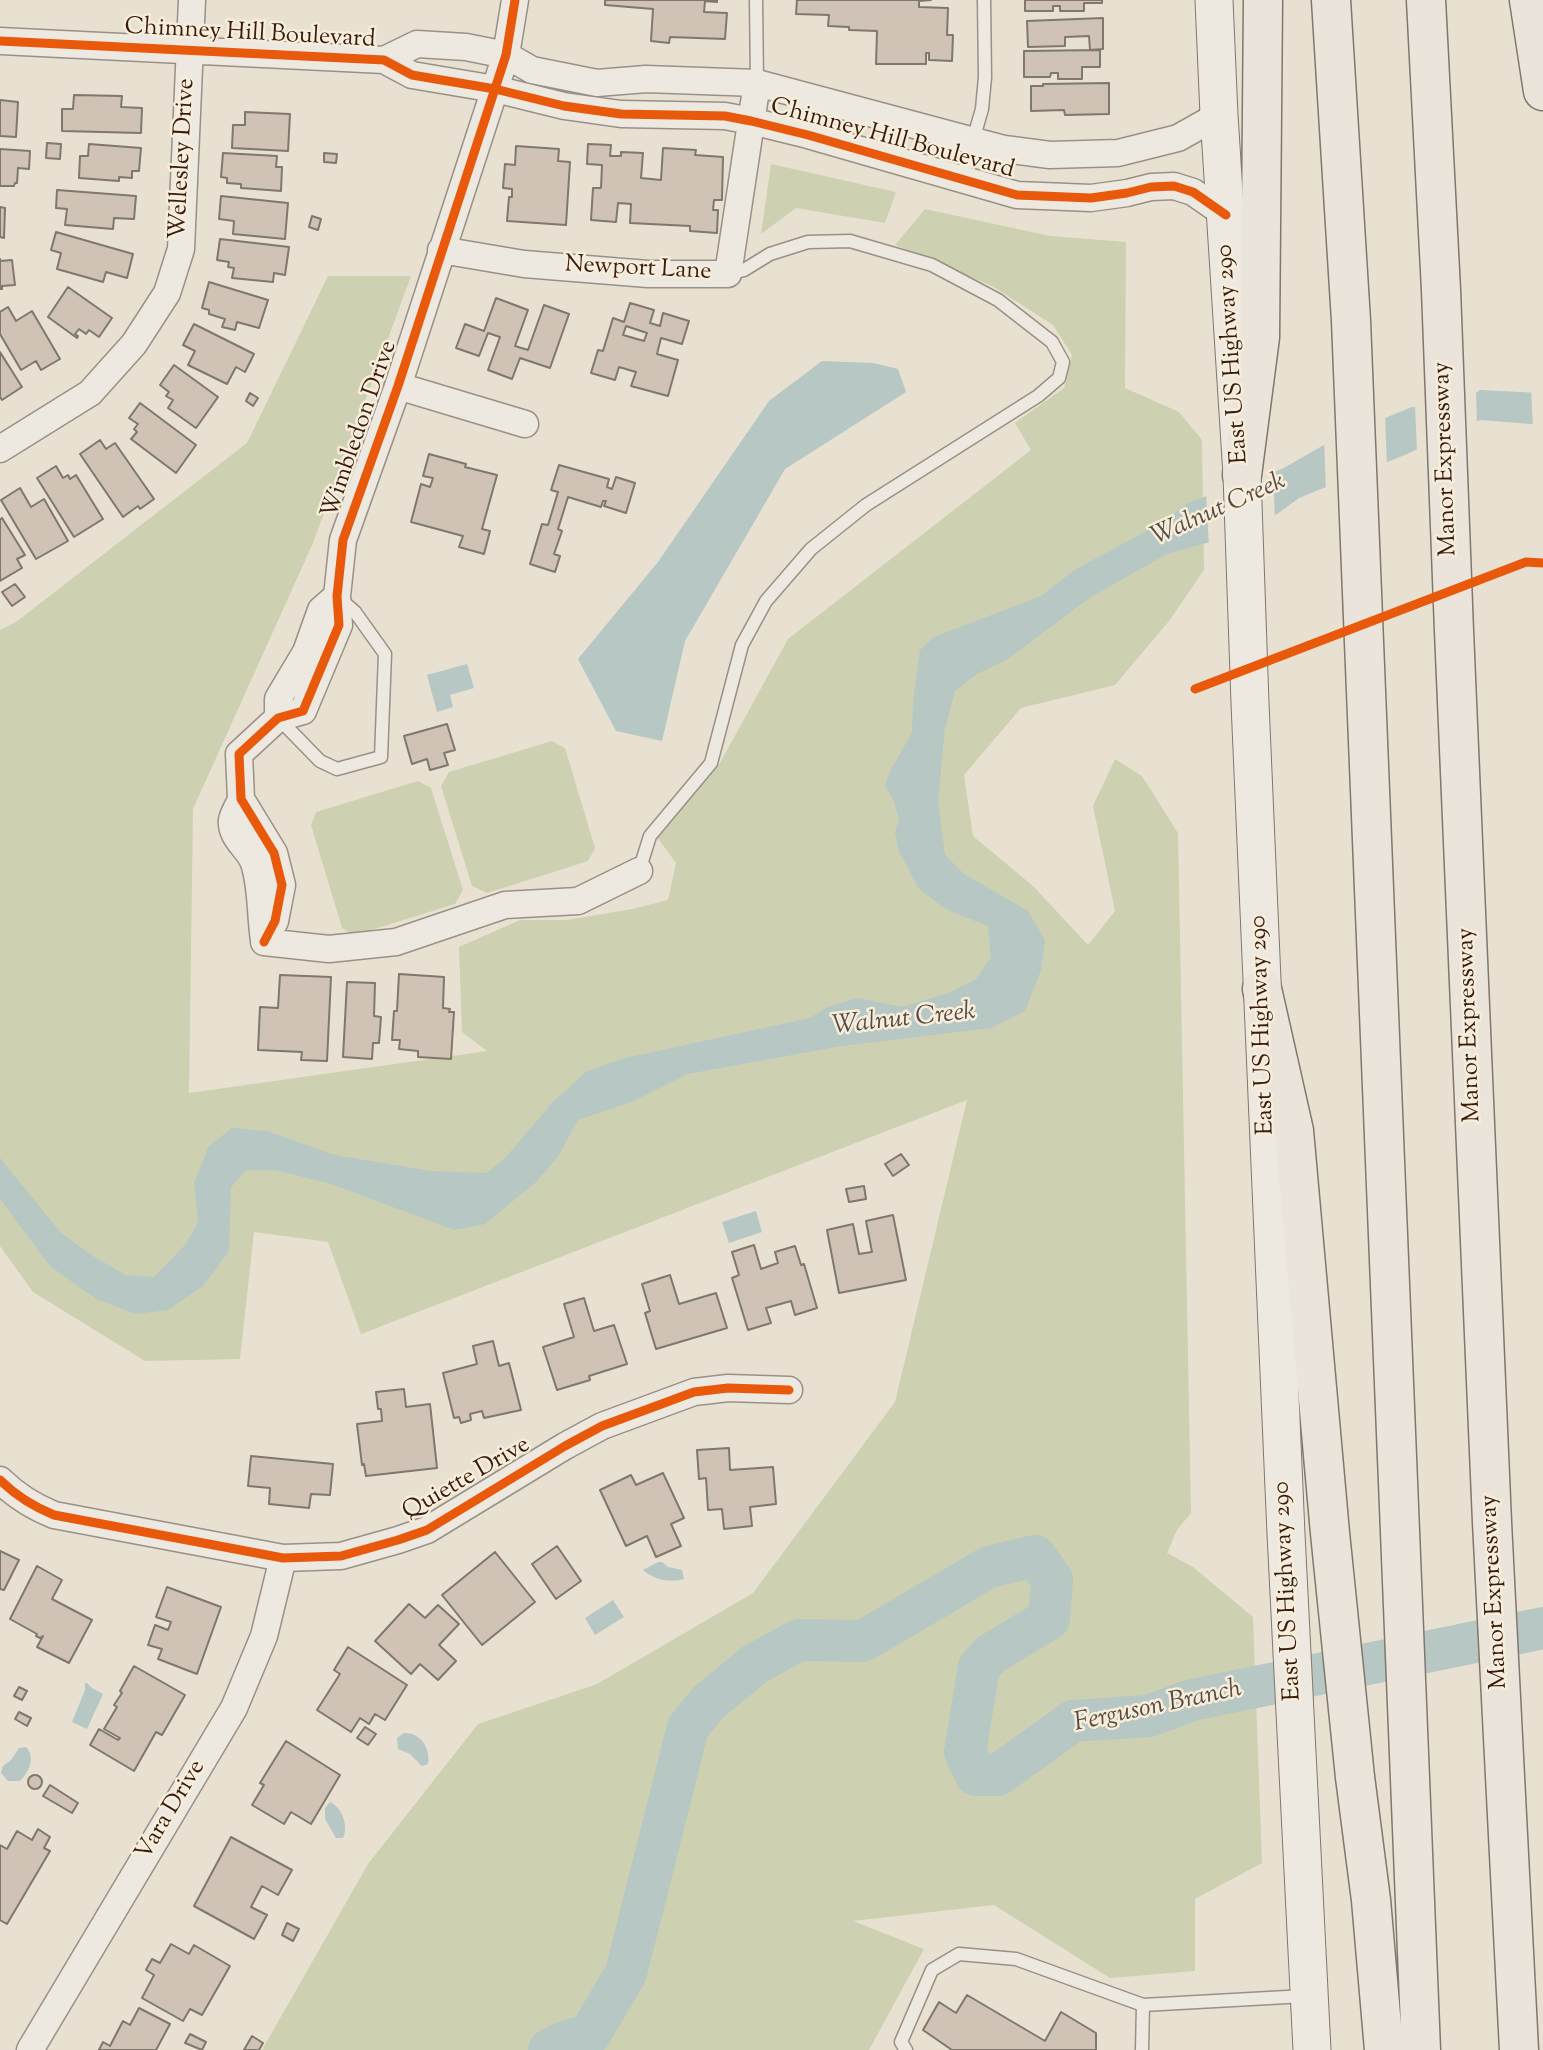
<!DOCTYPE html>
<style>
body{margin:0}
canvas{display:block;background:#e8e0d0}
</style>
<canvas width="1543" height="2050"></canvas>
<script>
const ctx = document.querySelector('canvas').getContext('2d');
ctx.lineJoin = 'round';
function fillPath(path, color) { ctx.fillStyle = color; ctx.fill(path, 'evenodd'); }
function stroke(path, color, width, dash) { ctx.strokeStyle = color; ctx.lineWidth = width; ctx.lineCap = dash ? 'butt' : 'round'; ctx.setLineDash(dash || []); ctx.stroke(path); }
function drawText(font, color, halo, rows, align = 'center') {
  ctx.font = font + ' "Sorts Mill Goudy",serif'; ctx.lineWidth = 5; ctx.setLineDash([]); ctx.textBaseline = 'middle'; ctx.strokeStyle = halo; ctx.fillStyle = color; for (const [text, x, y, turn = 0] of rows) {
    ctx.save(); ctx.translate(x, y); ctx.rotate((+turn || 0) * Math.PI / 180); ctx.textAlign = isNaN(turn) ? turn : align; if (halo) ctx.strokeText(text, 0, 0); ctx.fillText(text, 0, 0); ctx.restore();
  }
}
fillPath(new Path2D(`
 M771,164l125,28 -11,31 -89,-15 -35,26z
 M925,209l125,27 76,6 -1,146 54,24 23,28 2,130 -35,51 -54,64 -94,23 -57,67 9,61 61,51 54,58 27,-34 -22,-105 22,-47 27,17 36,57 13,680 -14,17 -10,23 26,14 60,50 9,246 -67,36v72l-85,7 -116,-73 -141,16 71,28 -55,101h-607l106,-186 110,-140 119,-40 156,-91 142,-191 72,-302 -606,234 -33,-92 -74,-10 -14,127 -95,2 -112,-69 -33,-46v-616l16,-8 231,-179 81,-167h83l-98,267 -120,266 -4,284 298,-42 -25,-19 -3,-85 61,-27h47l65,-11 36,-9 8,-37 -20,-27 64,-73 68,-124 243,-189 -16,-27 49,-35 8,-33 -19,-30 -59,-38 -99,-42z
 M552,741l13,7 30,100 -7,13 -101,32 -15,-7 -31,-100 8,-14z
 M418,781l13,7 32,102 -8,14 -100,31 -13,-7 -31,-103 5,-13z`), '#ced1b1');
fillPath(new Path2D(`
 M822,361l51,2 25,6 8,23 -121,77 -100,172 -23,100 -46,-10 -38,-72 80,-97 111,-161z
 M1480,390l60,3 3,32 -63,-5 -73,34 -108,44 -26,19 -63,25 -43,12 -76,43 -83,62 -31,15 -22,17 -10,37 -7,75 7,52 19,19 64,37 17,29 -4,30 -16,41 -34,17 -149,18 -154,28 -54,27 -56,19 -21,38 -21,24 -51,42 -31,6 -123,-46 -56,-14h-29l-15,17 -2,64 -26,35 -35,24 -32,4 -40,-15 -46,-33 -50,-67v-41l61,75 35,25 30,17 28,2 31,-32 13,-22 -4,-40 15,-37 23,-18 35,3 68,24 96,16 56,2 18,-15 47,-55 35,-32 38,-13 185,-40 17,-11 31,-9 44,9 46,-14 28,-14 15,-22 -3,-31 -41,-16 -28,-21 -21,-40 -3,-17 4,-12 -5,-19 -9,-15 5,-15 22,-38 1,-32 7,-51 14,-13 107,-41 35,-27 93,-50 18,-16 95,-34 54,-31 76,-31 28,3 19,-4z
 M467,664l7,24 -24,7 3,12 -16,5 -10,-37z
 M756,1211l6,21 -33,11 -7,-21z
 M658,1562h4l6,5 14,3 2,9c-15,4 -29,1 -41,-9z
 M613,1600l11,17 -29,18 -10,-17z
 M85,1683h2l5,5 11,6 -16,35 -15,-7 13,-32z
 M404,1733c16,-1 27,15 24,31l-6,2 -12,-12 -12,-5 -1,-11z
 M26,1747c10,10 3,25 -6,34h-12l-7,-8 2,-7 8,-6 8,-12z
 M330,1802c12,6 19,24 13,36h-7l-11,-19v-11z`), '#b6c7c4');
fillPath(new Path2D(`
 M1476,389l1,36 -60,29 -2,-50 25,2 17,-3z
 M1531,389l12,1v38l-10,-1z
 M1385,414l2,52 -61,25 -2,-51 10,-6z
 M1273,469l2,51 -66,26 -3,-52z`), '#e8e0d0');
stroke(new Path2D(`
 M549,2050l13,-7 28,-9 36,-61 62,-246 21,-25 46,-38 44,-24 64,1 126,-74 46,-11 17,24 -3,39 -58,35 -12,13 -14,85 11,23h22l75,-54 76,-5 43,-16 351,-72`), '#b6c7c4', 42);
const building = new Path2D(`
 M605,0h112v2l-12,-1 -1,11 23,1 -2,26 -55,-2 -1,6 -18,-2 2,-32 -48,-4z
 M797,0h134l-12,1v6l29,1 -1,27h6l-1,26 -23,-1v-7h-3v11h-50l1,-33 -28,-1v-3l-21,-1 1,-11 -33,-1z
 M1025,0h77v3h-18v8h-24v-5h-7v5h-28z
 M1103,18v31l-13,1 -1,-14 -24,1v9l-37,1 -1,-26z
 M1100,50v17h-18v12h-24v-6h-7l-1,4h-26v-26z
 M1109,83v31l-44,1 -1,-5 -33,1v-25h12v-2z
 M74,95l48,1 -1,11 21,1 -1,25 -79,-2v-22h11z
 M0,100l18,2 -2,35 -16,-1z
 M245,112l45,2 -2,37 -56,-3 1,-23h12z
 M47,143l14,1 -1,15 -14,-1z
 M89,144l52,4 -2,23h-7v7l-13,-1v4l-40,-3 1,-22h8z
 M588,144l23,1 -1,11h11v-4l22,1 -2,25 20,2 2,-32 33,2 -1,5 28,2 -1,43h-8l-1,10h5l-1,23 -27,-2v-5l-60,-3 1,-19 -13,-1 -2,19 -25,-2 2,-32h8l1,-23 -15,-1z
 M516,146l43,3 -1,12 12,1 -4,63 -59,-4 2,-24h3v-8l-9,-1 2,-24 10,1z
 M0,149l30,2 -1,18 -11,-1 -1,15h-2l-1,3h-14z
 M223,153l54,3 -1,11h6l-1,24 -40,-3v-4l-14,-1v-5l-6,-1z
 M324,153l13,1 -1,9 -12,-1z
 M57,190l79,6 -2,23 -20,-1 -1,11 -48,-4 2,-16 -11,-1z
 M221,196l67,7 -3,36 -52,-5 1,-13 -15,-2z
 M0,207l5,1 -1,30 -4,-1z
 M312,216l9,3 -3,11 -9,-3z
 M56,232l77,22 -6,24 -21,-6 -3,10 -46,-13 4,-16 -10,-3z
 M220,239l69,8 -4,28 -11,-2 -1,9 -41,-4 2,-10 -6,-1 1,-5 -12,-2z
 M0,259v2l12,-1 3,25 -13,1v3h-2z
 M209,282l59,18 -9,28 -22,-6 -2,8 -13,-3 3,-8 -16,-5v-4l-7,-2z
 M68,287l44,31 -13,19 -10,-7 -3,4 -7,-5 -4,5 3,2 -1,2 -29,-21z
 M496,298l32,12 -13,36 13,4 16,-45 25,9 -19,54 -30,-10 -8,21 -24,-9 12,-33 -12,-4 -9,23 -23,-8 9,-24 19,7z
 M630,303l24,7 -4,13 10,3 3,-13 26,8 -7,23 -21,-6 -4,16 21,6 -10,36 -37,-10 5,-14 -17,-5 -4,13 -24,-7 7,-23 5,1 10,-33 11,4zM626,326l21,7 -3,8 -21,-6z
 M8,307l8,14 16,-10 28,48 -19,11 -5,-9 -15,9 -21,-36v-22z
 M194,324l60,30 -9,18 -9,-5 -9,17 -39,-19 7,-14 -12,-6z
 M0,352l22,35 -20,13 -2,-3z
 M174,365l44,32 -22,31 -28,-20 5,-8 -7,-4 3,-4 -9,-7z
 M250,393l8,5 -5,8 -7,-5z
 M140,403l56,42 -20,28 -45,-34 6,-7 -3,-3 4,-5 -9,-6z
 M100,440l6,9 9,-6 39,56 -14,10 -2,-3 -15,11 -43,-63z
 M429,454l37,10 -1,3 32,8 -15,54 8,2 -6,23 -25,-7 4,-11 -52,-14 10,-38 9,3 3,-9 -10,-2z
 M559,465l50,14 -2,8 5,2 4,-12 19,6 -9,30 -22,-7 2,-5h-3l-2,6 -33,-10 -10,32 4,2 -8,23 6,2 -5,16 -25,-8 12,-40 6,1 10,-33 -7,-2z
 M56,466l7,12 5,-3 2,4 6,-4 27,44 -29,18 -37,-59z
 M20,488l11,19 13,-8 24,42 -32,18 -35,-59z
 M2,518l23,37 -8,4 5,9 -22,13v-61z
 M15,584l10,13 -13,9 -10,-14z
 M447,724l8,26 -11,3 4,12 -18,5 -3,-11 -15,5 -8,-28z
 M399,974l45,3 -1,31 7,1 -1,3h5l-3,47 -33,-2v-6l-19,-2 1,-9h-8l2,-29h3z
 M280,975l51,2 -4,84 -26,-1 1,-8 -44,-2 2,-43 18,1z
 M347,982l28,1 -1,33 7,1 -2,26h-6l-1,16 -29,-2z
 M901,1154l8,11 -16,11 -8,-12z
 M864,1186l2,13 -17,3 -3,-13z
 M893,1215l13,65 -67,13 -12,-63 26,-6 6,30 13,-2 -6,-31z
 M754,1245l7,24 17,-6 -3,-11 20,-6 6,19 3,-1 13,44 -22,7 -4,-14 -25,7 5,15 -23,7 -16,-52 7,-3 -7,-23z
 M670,1275l9,29 37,-11 11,35 -71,21 -11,-36 5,-2 -8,-27z
 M584,1298l10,33 20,-6 13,39 -38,12 1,4 -33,10 -14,-43 31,-10 -10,-33z
 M493,1341l6,25 10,-3 12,47 -37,8 -2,-7 -12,3 1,6 -10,3 -2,-6 -5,1 -11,-45 34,-9 -4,-18z
 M404,1389l2,18 24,-3 7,64 -71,8 -2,-12 -2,1 -5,-41 25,-3 -1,-12h-3l-2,-17z
 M729,1448l1,22 43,-3 3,37 -26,3 2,19 -28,3 -2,-20 -14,1 -2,-32 -7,1 -2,-29z
 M251,1456l82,8 -3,31 -19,-1 -2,14 -40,-4 1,-16 -22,-2z
 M663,1473l21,45 -13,6 10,22 -25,11 -9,-21 -21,10 -26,-56 31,-15 5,10z
 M557,1546l24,35 -25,18 -24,-35z
 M0,1551l19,9 -15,30 -4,-1z
 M495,1552l40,50 -53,43 -40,-50z
 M37,1566l25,14 -10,19 40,21 -23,43 -32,-16 6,-11 -3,2 -4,-2 1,-2 -27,-15z
 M167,1587l54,20 -24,67 -39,-15 4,-10 -14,-4 7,-20 13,5 3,-8 -15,-5z
 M409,1604l16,14 13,-13 21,19 -20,21 17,16 -18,19 -18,-16 -9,10 -36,-33z
 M348,1647l59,38 -22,35 -10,-6 -6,10 -9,-6 -9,14 -34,-22 23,-36 -6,-4z
 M134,1666l51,29 -23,40 -6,-3 -22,39 -44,-26 9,-16 19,11 2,-2 -16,-9 13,-22 -3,-2 8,-12 -2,-2z
 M19,1687l8,4 -5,9 -8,-4z
 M19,1712l12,6 -4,8 -12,-7z
 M365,1727l11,7 -8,11 -11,-7z
 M286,1741l54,34 -29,49 -20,-12 -7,12 -32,-19 12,-20 -4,-2z
 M28 1782a7 7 0 1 1 14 0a7 7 0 1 1-14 0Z
 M50,1785l28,18 -6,10 -29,-17z
 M38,1829l12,8 -6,11 6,3 -43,73 -7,-4v-75l7,4 10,-18 15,9z
 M231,1837l61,33 -14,25 -16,-9 -11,21 16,8 -13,24 -60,-33z
 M287,1923l12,6 -6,12 -11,-6z
 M171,1944l18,10 5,-9 36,21 -28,49 -12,-6 -7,12 -41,-23 12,-23 -8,-5 6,-11 8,4z
 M967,1995l78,46 16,-29 35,21v17h-144l-29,-20 16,-28 17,11z
 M139,2008l31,16 -14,26h-57l4,-8 7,4 13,-25 7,4z
 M190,2034l16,8 -4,8 -17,-7z
 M252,2036l11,7 -4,7h-15z`);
fillPath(building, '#d1c2b6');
stroke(building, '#80776d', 2);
const service = new Path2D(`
 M756,0l1,83
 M962,178l20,-69 3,-32 -1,-77
 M278,718l42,43 17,8 44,-12 4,-103 -30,-42 -16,-14
 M639,871l11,-35 61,-73 31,-118 24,-44 45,-52 55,-44 172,-109 21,-18 4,-16 -11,-20 -54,-42 -66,-35 -82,-24 -42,1 -38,12 -26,16 -16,4
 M906,2050l-5,-8 31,-72 27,-16 57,5 127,46 162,-9
 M1142,2050l1,-45`);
const minor = new Path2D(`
 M0,41l384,19 28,15 83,14 69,17 57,8 104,2 26,5 57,14 209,60 74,3 36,-5 24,-6 23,-1 19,6 33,23
 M384,60l33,-16 49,3 40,8 26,15 65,13 49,-4 111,4 247,66 46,6 68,-2 60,-15 41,-23
 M441,250l83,14 124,10h80l29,-191
 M398,386l127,38
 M0,449l90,-56 44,-49 33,-51 14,-44 11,-249
 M278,718v-19l28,-47 15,-42 16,-14
 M241,799c-2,6 -8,15 -9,21 -2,18 17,28 22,43 8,25 6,52 10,77
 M264,942l11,-21 7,-36 -8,-32 -33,-54 -2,-45 39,-36 25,-7 36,-86 -2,-29 6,-56 55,-154 108,-331 9,-55
 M264,942l65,7 67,-7 109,-37 73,-4 61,-30
 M0,1480c16,16 32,26 54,35l229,43 58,-2 57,-16 29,-10 138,-84 37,-20 92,-34 34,-4 61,2
 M30,2050l204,-342 30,-72 19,-78`);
const secondary = new Path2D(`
 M1214,0l5,115 23,360 8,228 36,831 26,516`);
const motorway = new Path2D(`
 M1331,0l20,321 70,1729
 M1426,0l15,290 13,341 38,891 27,528
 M1529,0l14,91
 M1242,475l18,-138 3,-337
 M1262,989l32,142 36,402 25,244 16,123 13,150`);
stroke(service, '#999186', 15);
stroke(minor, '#999186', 29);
stroke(secondary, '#80776d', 39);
stroke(motorway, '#80776d', 41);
stroke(service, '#ede8e0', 12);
stroke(minor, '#ede8e0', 26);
stroke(secondary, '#ede8e0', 37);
stroke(motorway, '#eae4db', 38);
stroke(new Path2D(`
 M0,41l384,19 28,15 83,14 69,17 57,8 104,2 26,5 57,14 209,60 74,3 36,-5 24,-6 23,-1 19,6 33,23
 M1195,689l331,-127 17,1
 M264,942l11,-21 7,-36 -8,-32 -33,-54 -2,-45 39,-36 25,-7 36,-86 -2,-29 6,-56 55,-154 108,-331 9,-55
 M0,1480c16,16 32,26 54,35l229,43 58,-2 57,-16 29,-10 138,-84 37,-20 92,-34 34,-4 61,2`), '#e8590c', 9);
drawText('24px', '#371c0f', '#f7edda', [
 ["Chimney Hill Boulevard",250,35,3],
 ["Chimney Hill Boulevard",892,140,15],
 ["Wellesley Drive",184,159,-87],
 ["Newport Lane",638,270,3],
 ["East US Highway 290",1234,354,-94],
 ["Wimbledon Drive",361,430,-71],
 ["Manor Expressway",1447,459,-92],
 ["East US Highway 290",1264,1025,-92],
 ["Manor Expressway",1471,1025,-92],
 ["Quiette Drive",467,1480,-30],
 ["East US Highway 290",1289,1591,-93],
 ["Manor Expressway",1496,1592,-93],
 ["Vara Drive",172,1811,-59]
]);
drawText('italic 26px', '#564c44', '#f7edda', [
 ["Walnut Creek",1219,511,-24],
 ["Walnut Creek",904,1021,-6],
 ["Ferguson Branch",1158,1708,-12]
]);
</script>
